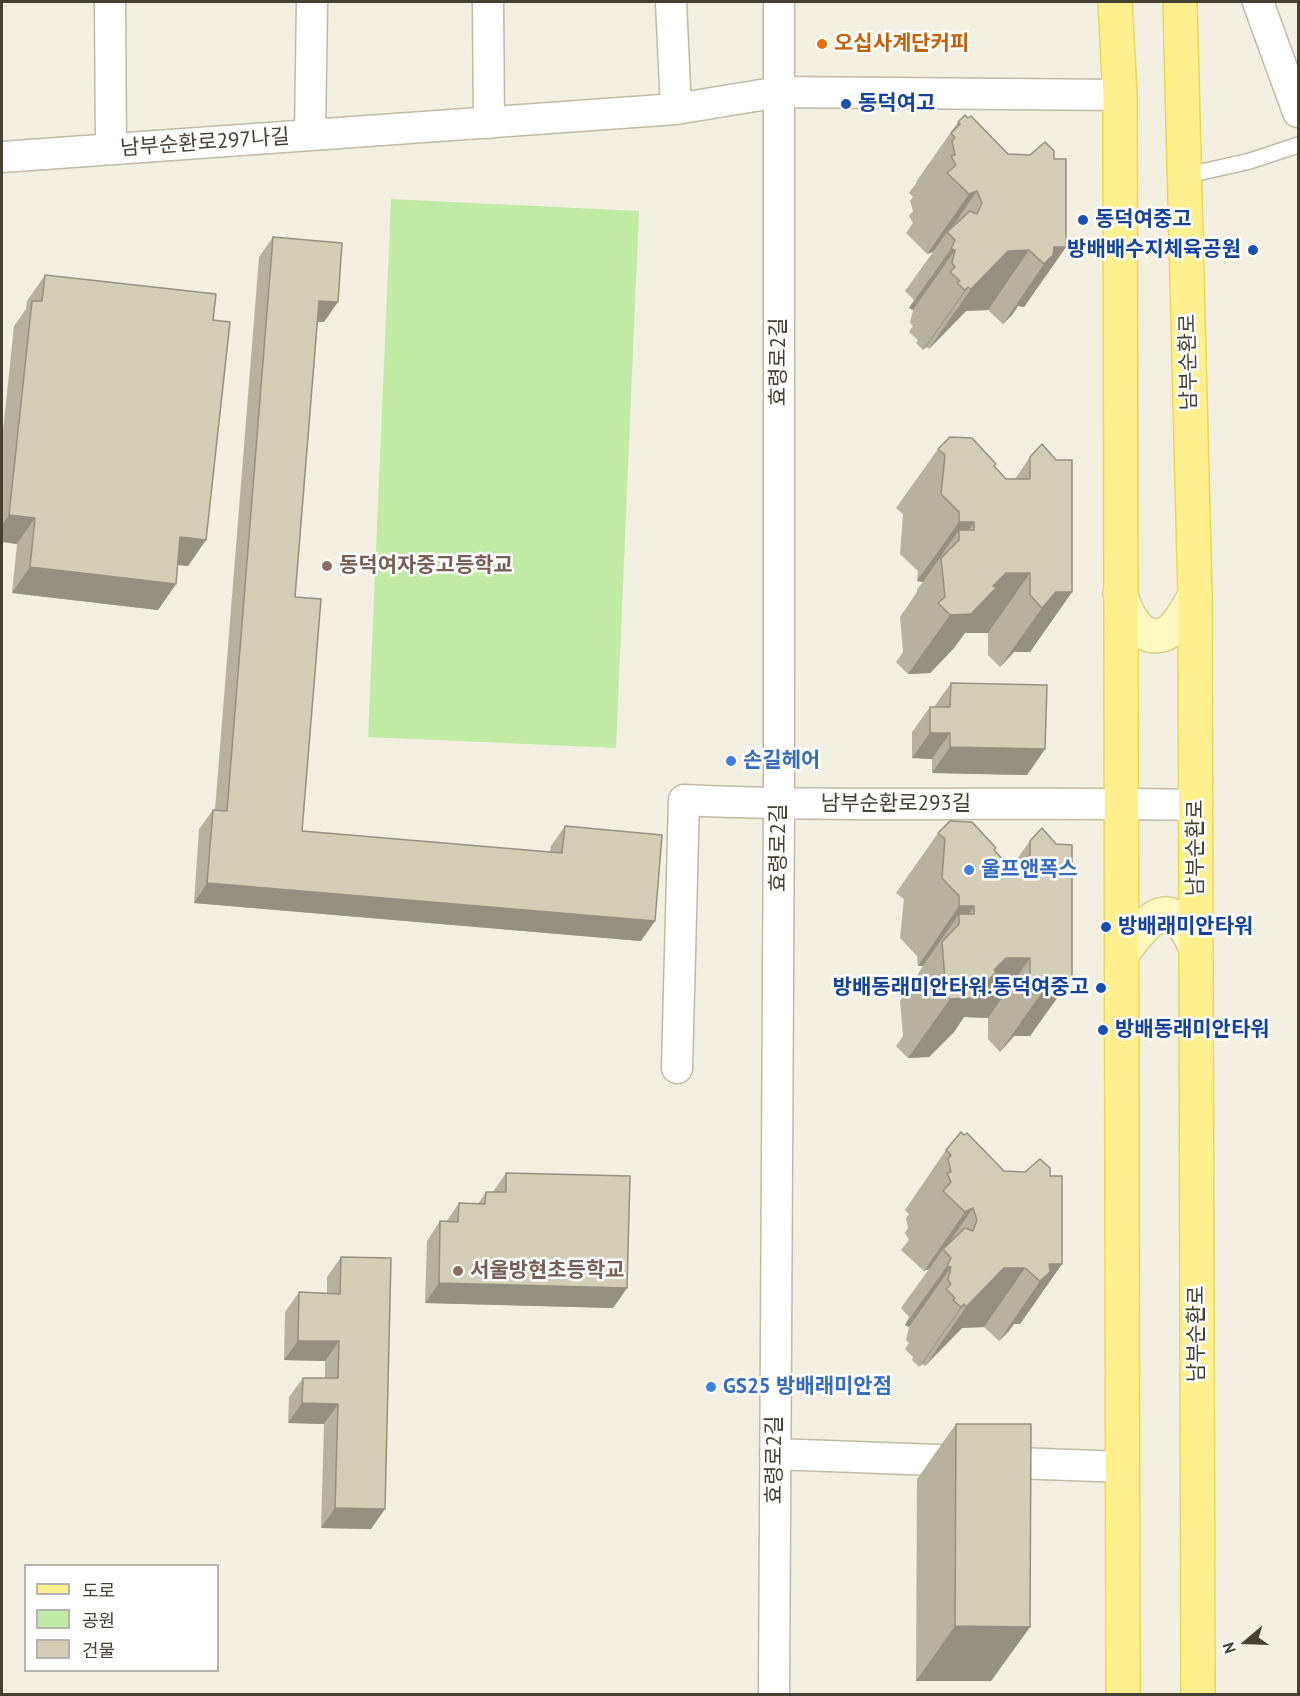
<!DOCTYPE html>
<meta charset="utf-8">
<style>
body{margin:0}
#map{position:relative;width:1300px;height:1696px;overflow:hidden;background:#f3f0e2;font-family:"PT Sans","Noto Sans KR",sans-serif}
canvas{display:block}
.frame{position:absolute;inset:0;border:3px solid #454032;pointer-events:none}
.legend{position:absolute;left:24px;top:1564px;width:195px;height:108px;box-sizing:border-box;background:#fff;border:2px solid #b5b3ad;margin:0;padding:8px 10px;list-style:none;font-size:18px;color:#454032}
.legend li{display:flex;align-items:center;gap:12px;height:30px}
.legend b{width:30px;border:2px solid #b5b3ad}
.north{position:absolute;left:1216px;top:1612px;width:60px;height:60px;-webkit-text-stroke:4px #fff;paint-order:stroke;rotate:251deg;font-size:16px;font-weight:700;line-height:24px;text-align:center;color:#454032}
.north::after{content:'';display:block;margin:auto;width:21px;height:27px;background:#454032;clip-path:polygon(50% 0,100% 100%,50% 72%,0 100%)}
</style>
<div id="map">
<canvas width="1300" height="1696"></canvas>
<div class="frame"></div>
<ul class="legend">
<li><b style="height:8px;background:#fff08f"></b>도로</li>
<li><b style="height:16px;background:#c2eca6"></b>공원</li>
<li><b style="height:16px;background:#d5ceb6"></b>건물</li>
</ul>
<div class="north">N</div>
</div>
<script>
const ctx = document.querySelector('canvas').getContext('2d');
ctx.lineJoin = 'round';
function fillPath(path, color) { ctx.fillStyle = color; ctx.fill(path, 'evenodd'); }
function stroke(path, color, width, dash) { ctx.strokeStyle = color; ctx.lineWidth = width; ctx.lineCap = dash ? 'butt' : 'round'; ctx.setLineDash(dash || []); ctx.stroke(path); }
function drawText(font, color, halo, rows, align = 'center') {
  ctx.font = font + ' "PT Sans","Noto Sans KR",sans-serif'; ctx.lineWidth = 5; ctx.setLineDash([]); ctx.textBaseline = 'middle'; ctx.strokeStyle = halo; ctx.fillStyle = color; for (const [text, x, y, turn = 0] of rows) {
    ctx.save(); ctx.translate(x, y); ctx.rotate((+turn || 0) * Math.PI / 180); ctx.textAlign = isNaN(turn) ? turn : align; if (halo) ctx.strokeText(text, 0, 0); ctx.fillText(text, 0, 0); ctx.restore();
  }
}
fillPath(new Path2D(`
 M391,199l248,12 -23,537 -248,-11z`), '#c2eca6');
const lane = new Path2D(`
 M1184,176l66,-15 48,-16`);
const street = new Path2D(`
 M110,2l1,147
 M488,2l1,121
 M671,2l5,107
 M1258,2l40,110
 M310,135l2,-133
 M2,157l674,-48 103,-17 341,3
 M677,1068l7,-268c170,8 341,1 512,5
 M775,1454l348,13
 M774,1694l5,-890v-802`);
const secondary = new Path2D(`
 M1120,593c5,17 18,49 42,42 15,-4 25,-27 33,-39
 M1122,954c29,-39 49,-64 74,-5`);
const primary = new Path2D(`
 M1115,2l5,93 3,1599
 M1180,2l15,594 3,1098`);
stroke(lane, '#bfbaa4', 18);
stroke(street, '#bfbaa4', 33);
stroke(secondary, '#d7cf8d', 36);
stroke(primary, '#eed754', 36);
stroke(lane, '#fff', 15);
stroke(street, '#fff', 30);
stroke(secondary, '#fff9c0', 33);
stroke(primary, '#fff08f', 33);
fillPath(new Path2D(`
 M958,122l50,32 46,5 12,88 -42,60 -6,-1 -6,9 -9,9 -15,-14 -22,1 -37,38 -3,-2 -3,3 -7,-7 2,-3 -9,-8 4,-6 -3,-3 3,-13 -4,-2 5,-8 -9,-9 28,-39 -6,2 -21,-21 7,-10 -4,-7 4,-5 -3,-10 3,-4 -4,-4 8,-11h-1z
 M273,237l51,85h-7l-22,275 7,234 248,21 1,-6 14,-20 76,115 -447,-38 5,-74 14,-19h2l44,-553z
 M45,275l168,45 -7,220 -18,26 -10,-1 -2,19 -18,26 -146,-17 5,-49 -15,-2v-102l12,-114 12,-17 1,-8z
 M938,449l56,17 12,13h9l15,-22 42,135 -42,60h-16l-14,15 -12,-12v-22h-23l-11,15 -24,25 -22,1 -12,-12 7,-10 -3,-35 17,-25v-3l6,-7 -6,-1 1,-10 -18,-17 3,-40 -7,-6z
 M951,683l94,66 -18,26 -95,-2v-14l-20,-1v-26l18,-25h4z
 M938,833l56,18 12,12h8l16,-22 42,136 -42,59h-16l-14,16 -12,-13v-21l-24,-1 -10,15 -25,25 -21,1 -12,-12 7,-10 -3,-35 18,-25v-2l5,-8h-5l-1,-10 -17,-18 4,-39 -8,-6z
 M946,1150l58,21 46,5 12,88 -42,60h-6l-6,8 -9,9 -15,-14 -22,1 -37,38 -3,-2 -3,3 -7,-7 1,-3 -8,-8 4,-6 -3,-3 3,-13 -4,-2 4,-8 -8,-9 28,-39 -5,2 -23,-21 8,-10 -4,-7 3,-5 -2,-10 3,-4 -4,-4z
 M506,1173l121,115 -14,20 -188,-5 2,-62 13,-20 6,1 13,-19 19,1 8,-12h7z
 M341,1257l30,272 -50,-1 3,-104 -36,-1 1,-26 14,-19h22v-17l-41,-1 1,-48 14,-20 28,1v-16z
 M956,1424l74,203 -39,54h-75l1,-202z`), '#b7b19d');
fillPath(new Path2D(`
 M977,191l-29,42 -1,-1 -14,20 -6,2 42,-60z
 M1054,247h12l-42,60 -6,-1 -6,9 -9,9 41,-60z
 M951,249l4,1 -42,60 -4,-2z
 M1029,250l-41,60 -22,1 -37,38 42,-60 37,-38z
 M968,287l-42,60 -3,3 42,-60z
 M319,301l19,1 -14,20 -19,-1z
 M9,515l26,3 -18,26 -15,-2v-17z
 M959,522h15l-32,46 17,-28v-10l-36,52 -6,-1z
 M180,537l26,3 -18,26 -26,-3z
 M30,567l146,17 -18,26 -146,-17z
 M1006,573h24l-42,60h-23l-11,15 -24,25 -22,1 42,-59 43,-29z
 M1056,592h16l-42,60h-16l-14,15 42,-59z
 M930,733h20l-18,26 -20,-1z
 M950,747l95,2 -18,26 -95,-2z
 M207,883l448,38 -14,20 -447,-38z
 M959,906h15l-32,45 17,-27v-10l-36,52h-5z
 M1006,958h24l-42,60 -24,-1 -10,15 -25,25 -21,1 42,-59 44,-29z
 M1056,976l16,1 -42,59h-16l-14,16 42,-60z
 M973,1208l-29,42 -1,-1 -14,20 -5,2 41,-59z
 M1049,1264h13l-42,60h-6l-6,8 -9,9 41,-60z
 M947,1266l4,1 -42,60 -4,-2z
 M1004,1268h21l-41,59 -22,1 -37,38 41,-59z
 M439,1283l188,5 -14,20 -188,-5z
 M964,1304l-42,60 -3,3 42,-60z
 M298,1341h41l-14,20 -41,-1z
 M302,1403l36,1 -14,20 -36,-1z
 M335,1508l50,1 -14,20 -50,-1z
 M955,1626l75,1 -39,54h-75z`), '#95907f');
const building = new Path2D(`
 M965,115l3,3 3,-2 37,38 22,1 15,-13 9,9v8h12v88h-12l-1,8 -9,9 -15,-14 -21,1 -37,38 -3,-2 -3,3 -8,-7 3,-2 -10,-9 5,-5 -3,-4 3,-13 -4,-1 4,-9 -8,-8 23,-21 7,3 5,-11 -5,-12 -8,3 -22,-21 9,-8 -5,-9 4,-1 -3,-14 3,-3 -4,-5 9,-9 -2,-2z
 M273,237l69,6 -4,59 -19,-1 -24,296 26,2 -19,232 260,22 3,-27 97,9 -7,86 -448,-38 6,-73 14,1z
 M45,275l171,19 -3,26 17,2 -24,218 -26,-3 -4,47 -146,-17 5,-49 -26,-3 23,-214h10z
 M950,437l22,1 24,26 -2,2 12,13h24v-22l12,-13 14,16h16v132h-16l-14,16 -12,-13v-22h-24l-13,13 3,2 -25,26 -21,1 -12,-12 7,-6 -4,-39 18,-18v-10h15v-8h-15v-10l-18,-18 4,-39 -7,-6z
 M951,683l96,2 -2,64 -95,-2v-14h-20v-26h20z
 M950,821l22,1 24,26 -2,2 12,13h24v-22l12,-13 14,16 16,1v132l-16,-1 -14,16 -12,-12v-22h-24l-12,12 2,2 -25,26 -21,1 -13,-12 8,-6 -3,-39 17,-18v-10h15v-8h-15v-10l-17,-18 3,-39 -7,-6z
 M961,1132l3,3 3,-2 37,38 21,1 15,-13 10,9v8h12v88h-13l1,8 -10,9 -15,-13h-21l-38,39 -2,-3 -3,3 -8,-7 2,-2 -9,-9 5,-5 -3,-4 3,-13 -4,-1 4,-8 -8,-9 22,-21 8,3 4,-11 -4,-12 -8,4 -22,-21 8,-9 -4,-9 4,-1 -3,-13 3,-4 -5,-5z
 M506,1173l124,3 -3,112 -188,-5 1,-62 18,1 1,-19 26,1 1,-12h20z
 M341,1257l50,1 -6,251 -50,-1 3,-104 -36,-1 1,-25h35l1,-37h-41l1,-49 41,2z
 M956,1424h75l-1,203 -75,-1z`);
fillPath(building, '#d5ceb6');
stroke(building, '#95907f', 1.5);
for (const [x, y, r, color] of [
 [822,44,6,"#e8710a"],
 [846,104,6,"#1a4fb4"],
 [1083,220,6,"#1a4fb4"],
 [1253,250,6,"#1a4fb4"],
 [327,566,6,"#8d6e63"],
 [731,761,6,"#3f7fe0"],
 [969,870,6,"#3f7fe0"],
 [1106,927,6,"#1a4fb4"],
 [1101,988,6,"#1a4fb4"],
 [1103,1030,6,"#1a4fb4"],
 [458,1271,6,"#8d6e63"],
 [711,1387,6,"#3f7fe0"]
]) { const dot = new Path2D(); dot.arc(x, y, r, 0, 2 * Math.PI); ctx.fillStyle = color; ctx.fill(dot); stroke(dot, '#fff', 2); }
drawText('bold 21px', '#c56008', '#fff', [
 ["오십사계단커피",834,44]
], 'left');
drawText('bold 21px', '#164399', '#fff', [
 ["동덕여고",858,104],
 ["동덕여중고",1095,220],
 ["방배배수지체육공원",1241,250,"right"],
 ["방배래미안타워",1118,927],
 ["방배동래미안타워.동덕여중고",1089,988,"right"],
 ["방배동래미안타워",1115,1030]
], 'left');
drawText('21px', '#454032', '#fff', [
 ["남부순환로297나길",205,143,-4],
 ["효령로2길",779,362,-90],
 ["남부순환로",1189,362,-91],
 ["남부순환로293길",896,804],
 ["효령로2길",779,848,-90],
 ["남부순환로",1196,848,-90],
 ["남부순환로",1197,1334,-90],
 ["효령로2길",775,1460,-90]
]);
drawText('bold 21px', '#785e54', '#fff', [
 ["동덕여자중고등학교",339,566],
 ["서울방현초등학교",470,1271]
], 'left');
drawText('bold 21px', '#366cbe', '#fff', [
 ["손길헤어",743,761],
 ["울프앤폭스",981,870],
 ["GS25 방배래미안점",723,1387]
], 'left');
</script>
